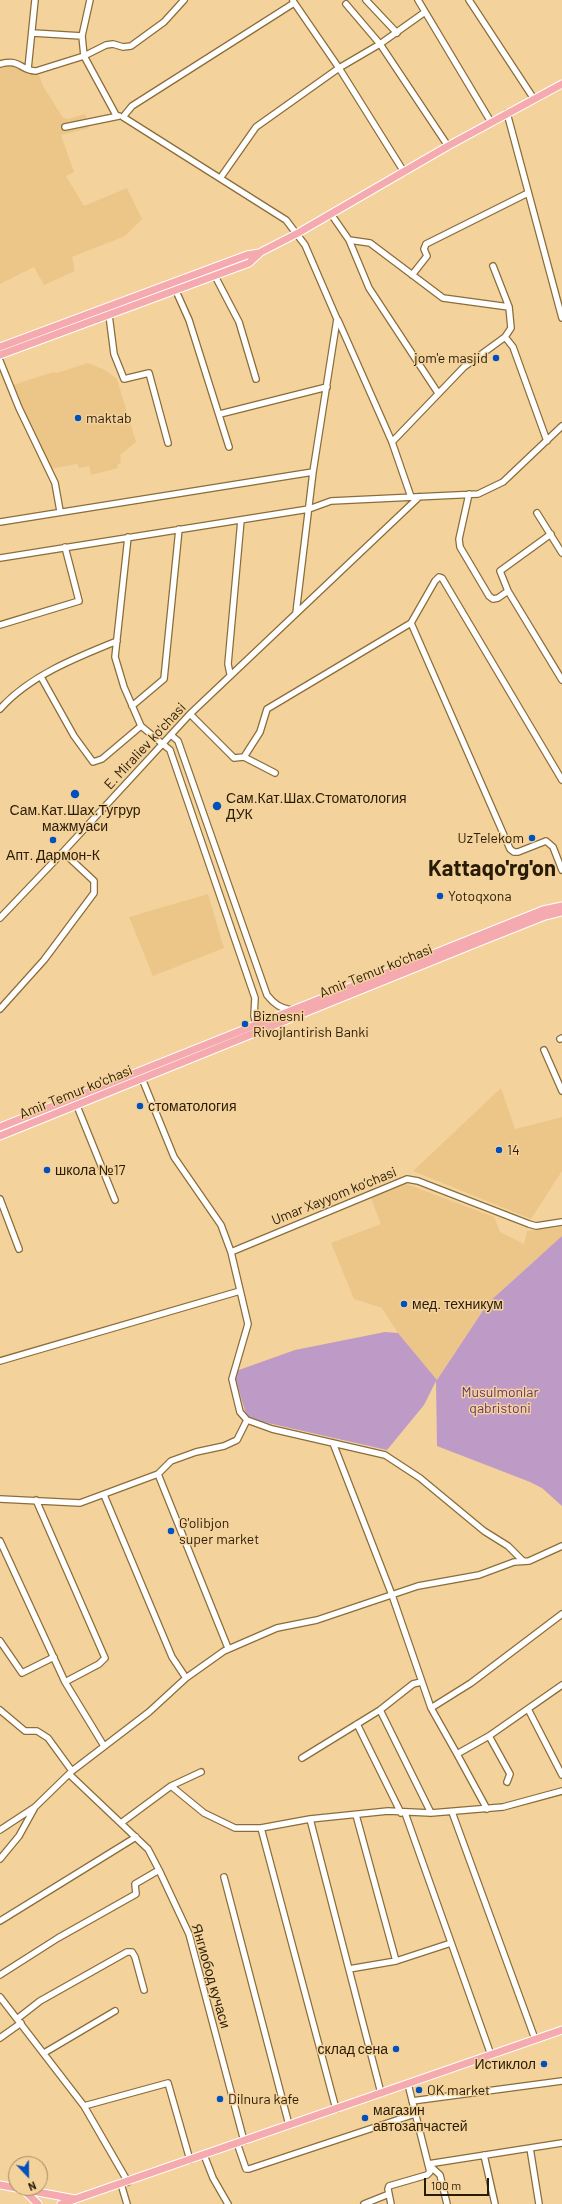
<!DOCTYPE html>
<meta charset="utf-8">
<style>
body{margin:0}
#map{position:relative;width:562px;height:2204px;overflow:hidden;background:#f4d29c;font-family:Barlow,sans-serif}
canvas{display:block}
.north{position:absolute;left:8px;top:2156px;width:40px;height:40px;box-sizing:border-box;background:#f4d29c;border:1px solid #a28960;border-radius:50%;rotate:158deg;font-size:11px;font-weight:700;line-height:16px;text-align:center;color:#281c06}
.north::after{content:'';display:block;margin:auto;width:14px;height:18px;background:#0051bb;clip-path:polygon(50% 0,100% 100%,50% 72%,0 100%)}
.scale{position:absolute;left:424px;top:2178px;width:65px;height:18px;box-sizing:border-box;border:2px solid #281c06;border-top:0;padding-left:5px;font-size:12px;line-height:14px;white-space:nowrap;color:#281c06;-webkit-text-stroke:3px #f4d29c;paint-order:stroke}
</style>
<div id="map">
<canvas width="562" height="2204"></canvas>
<div class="north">N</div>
<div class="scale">100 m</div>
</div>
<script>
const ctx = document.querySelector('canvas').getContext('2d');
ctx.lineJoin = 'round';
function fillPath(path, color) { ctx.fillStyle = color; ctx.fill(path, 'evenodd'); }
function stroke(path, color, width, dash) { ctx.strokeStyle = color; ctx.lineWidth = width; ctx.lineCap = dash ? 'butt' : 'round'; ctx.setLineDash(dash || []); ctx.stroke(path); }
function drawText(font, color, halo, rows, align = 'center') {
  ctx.font = font + ' Barlow,sans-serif'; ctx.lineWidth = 3; ctx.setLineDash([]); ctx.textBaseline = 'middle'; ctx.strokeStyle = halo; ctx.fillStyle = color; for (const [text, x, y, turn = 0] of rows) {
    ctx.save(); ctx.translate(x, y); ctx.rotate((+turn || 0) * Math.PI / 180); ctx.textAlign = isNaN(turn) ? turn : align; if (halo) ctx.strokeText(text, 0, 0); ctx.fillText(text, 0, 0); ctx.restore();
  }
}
fillPath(new Path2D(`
 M10,62l19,13 9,-3 5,14 20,32 5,1 17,-5 4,14 -28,7 13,37 -8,4 18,30 43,-18 15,31 -17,17 -53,21 3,14 -31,14 -10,-18 -34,17v-220z
 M88,363l17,7 12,9 19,63 -16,13 1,8 -4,2 1,3 -27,7 -2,-9 -10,2 -2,-4 -26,5 -38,-84 40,-13 4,1z
 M208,894l16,54 -71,28 -24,-59z
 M501,1088l14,41 47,-12v54l-31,48 -118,-48z
 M404,1183l90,34 6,15 24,12 3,-13 35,-4v9l-74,67 -51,77 -39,-47 -16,-25 -28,-9 -23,-56 50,-19 -11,-28z`), '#ecc689');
fillPath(new Path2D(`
 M562,1236v270l-20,-18 -12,-6 -93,-36 -1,-65 -12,24 -37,45 -137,-31 -5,-8 -10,-34 1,-6 59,-21 90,-18 13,1 39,47 51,-77z`), '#bd9bc6');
const minor = new Path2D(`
 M90,0l-8,36 2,20 32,59
 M366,0l31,33
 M418,0l73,122
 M469,0l65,99
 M293,1l46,67 65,104
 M294,3l-162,103 -9,11 163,103 19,25 32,74 -24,153 -17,141
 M346,4l34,40 68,102
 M33,33l49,3
 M0,64c21,-6 20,7 36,7l48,-15 22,-11 7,-1 10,3 8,-1 33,-24 20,-22
 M28,69l7,-69
 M507,113l55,205
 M65,127l54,-11
 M221,177l35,-50 83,-59 41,-24 45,-32
 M331,214l18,26 21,3 73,55 66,9
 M349,240l20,48 69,105
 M412,275l15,-19 -3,-7 2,-5 102,-51
 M215,276l24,46 17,57
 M176,291l13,29 40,127
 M109,315l5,39 10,25 25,-6 19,70
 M338,320l54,122 19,55
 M505,337l8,10 34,94
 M0,361l19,47 36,75 5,28
 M220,414l107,-27
 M392,442l72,-75 41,-30 6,-9 -2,-21 -16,-41
 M469,494l-10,45 1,8 29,49 4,3 5,-1 10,-7
 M537,513l25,40
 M0,522l313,-50
 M551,534l-51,37 8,20 54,89
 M128,537l-13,120 9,30 17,39 29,24 85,248 -1,18 3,12
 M0,558l309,-49 22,-8 147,-7 25,-12 59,-56
 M411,623l99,226 4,3h4l28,-11 7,6 9,23
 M0,625l79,-24 -14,-54
 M230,674l-2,-10 13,-144
 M41,677l33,59 19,26 9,-3 39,-33
 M132,706l32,-27 15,-150
 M0,709c29,-33 77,-52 117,-68
 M190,714l44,44 10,-1 31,16
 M171,735l7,6 89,254c7,9 13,13 24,15
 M244,757l16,-25 7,-23 144,-86 24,-42 4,-4 3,1 120,202
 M0,918l63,-66 127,-138 229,-217
 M0,1009l44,-49 50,-67v-12l-31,-29
 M560,1039l2,-1
 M544,1050l18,41
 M141,1076l33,81 47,68 10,27 17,72 -16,55 8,33 7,8 25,9 113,26 35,23 64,53 24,15 15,15
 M77,1106l38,94
 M0,1199l19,50
 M231,1252l176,-73 11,2 111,43 7,2 26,-4
 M0,1361l240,-70
 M333,1443l59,152 39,113 26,46 32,-18 73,-51
 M158,1474l70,174
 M104,1495l68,162 14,21
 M0,1499l80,4 78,-29 13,-13 25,-9 28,-6 13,-6 10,-20
 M36,1500l69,158 -6,6 -34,18
 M0,1541l65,141 39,64
 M0,1641l22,32 32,-16
 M431,1708l40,-25 91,-69
 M528,1709l34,66
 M0,1710l25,21h12l11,7 24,33
 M380,1710l51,103
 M357,1724l44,89
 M489,1736l21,38 -3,8
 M457,1754l30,55
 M302,1758l78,-48 33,-26 8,-2
 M69,1774l79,75 11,21 30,64 55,207
 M171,1786l30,-14
 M452,1812l83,227
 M405,1813l86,242
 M356,1815l40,146
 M310,1819l71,274
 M121,1823l50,-37 33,27 31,15h26l49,-9 78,-8 43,2 72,-6 59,-16
 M261,1828l75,281
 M0,1830l35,-23
 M0,1859l19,-23 16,-29 37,-36 77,-59 37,-34 38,-27 53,-23 40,-8 101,-34 61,-11 35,-13 15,-1 33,-15
 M224,1877l65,248
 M0,1921l136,-84
 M349,1969l47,-8 55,-18
 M0,1975l58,-37 78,-44 -1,-10 24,-14
 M0,1997l84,109 44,76
 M17,2019l23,-18 87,-49h5l3,5 9,33
 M0,2038l21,-15
 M44,2053l71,-42
 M412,2101l150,-20
 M84,2106l84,-23 22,77
 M237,2143l9,26h3l166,-55
 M530,2148l9,56
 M204,2155l9,23 15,26
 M484,2155l11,49
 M428,2164l134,-21
 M428,2164l12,11 7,29
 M121,2184l6,20
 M364,2204l25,-10
 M391,2204l-3,-15 1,-3 38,-11 3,-3 -22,-88`);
const major = new Path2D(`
 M0,347l247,-92 12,-2
 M0,355l249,-92 12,-11 37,-19 150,-87 114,-62
 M0,1127l543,-217 19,-4
 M0,1136l477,-193 68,-27 17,-4
 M0,2185l75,14
 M24,2190l14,14
 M61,2204l501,-174`);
stroke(minor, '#8b6d39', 8);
stroke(major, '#fff', 9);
stroke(minor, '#fff', 5.5);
stroke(major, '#f4aaae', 7);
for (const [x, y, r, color] of [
 [496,358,4,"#0051bb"],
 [78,418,4,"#0051bb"],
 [75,794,5,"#0051bb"],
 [217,806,5,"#0051bb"],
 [532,838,4,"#0051bb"],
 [53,840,4,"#0051bb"],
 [440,896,4,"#0051bb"],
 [245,1024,4,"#0051bb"],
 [140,1106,4,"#0051bb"],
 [499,1150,4,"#0051bb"],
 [47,1170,4,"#0051bb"],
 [404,1304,4,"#0051bb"],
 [171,1531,4,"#0051bb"],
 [396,2049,4,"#0051bb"],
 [544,2064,4,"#0051bb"],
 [419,2090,4,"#0051bb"],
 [220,2099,4,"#0051bb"],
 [365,2118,4,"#0051bb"]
]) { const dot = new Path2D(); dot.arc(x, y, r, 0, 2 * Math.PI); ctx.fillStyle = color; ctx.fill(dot); stroke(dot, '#f4d29c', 1.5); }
drawText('14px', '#281c06', '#f4d29c', [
 ["jom'e masjid",488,358,"right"],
 ["maktab",86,418],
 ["Сам.Кат.Шах.Стоматология",226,798],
 ["ДУК",226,814],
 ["Сам.Кат.Шах.Тугрур",75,810,"center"],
 ["мажмуаси",75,826,"center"],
 ["UzTelekom",524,838,"right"],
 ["Апт. Дармон-К",53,855,"center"],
 ["Yotoqxona",448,896],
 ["Biznesni",253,1016],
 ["Rivojlantirish Banki",253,1032],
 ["стоматология",148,1106],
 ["14",507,1150],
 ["школа №17",55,1170],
 ["мед. техникум",412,1304],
 ["G'olibjon",179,1523],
 ["super market",179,1539],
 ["склад сена",388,2049,"right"],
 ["Истиклол",536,2064,"right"],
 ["OK market",427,2090],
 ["Dilnura kafe",228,2099],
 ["магазин",373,2110],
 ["автозапчастей",373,2126]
], 'left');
drawText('14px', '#281c06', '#f4d29c', [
 ["E. Miraliev ko'chasi",145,746,-47],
 ["Amir Temur ko'chasi",376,971,-22],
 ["Amir Temur ko'chasi",76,1092,-22],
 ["Umar Xayyom ko‘chasi",334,1196,-22],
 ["Янгиобод кучаси",211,1976,74]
]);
drawText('14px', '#653571', '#f4d29c', [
 ["Musulmonlar",500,1392],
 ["qabristoni",500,1408]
]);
drawText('bold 22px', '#281c06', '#f4d29c', [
 ["Kattaqo'rg'on",492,869]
]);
</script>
